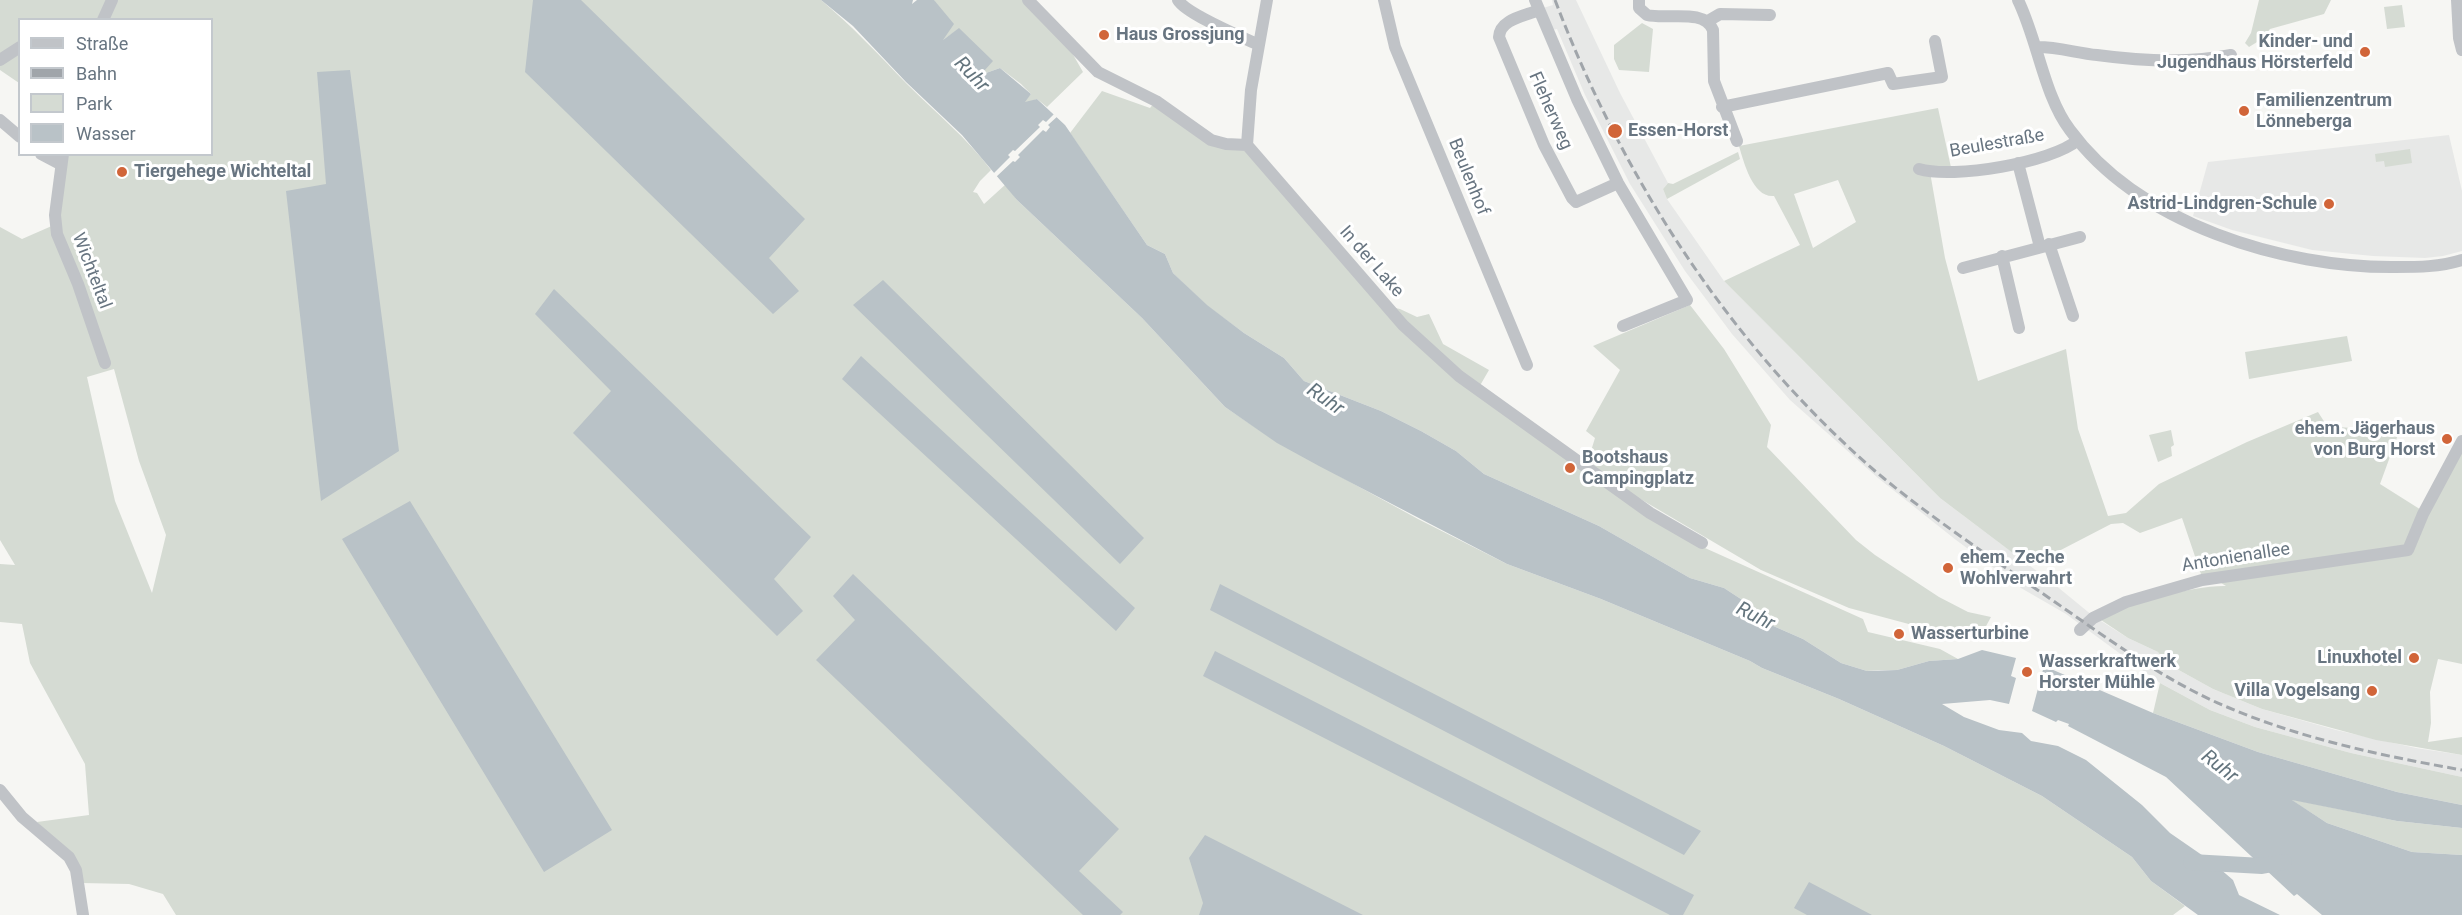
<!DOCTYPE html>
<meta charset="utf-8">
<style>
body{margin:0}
#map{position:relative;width:2462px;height:915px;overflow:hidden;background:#f6f6f3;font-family:Roboto,sans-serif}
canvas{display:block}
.legend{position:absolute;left:18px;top:18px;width:195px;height:138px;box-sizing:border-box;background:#fff;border:2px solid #c3c8cd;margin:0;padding:8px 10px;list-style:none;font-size:18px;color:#687581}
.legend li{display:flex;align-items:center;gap:12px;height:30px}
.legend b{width:30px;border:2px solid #c3c8cd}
</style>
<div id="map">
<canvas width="2462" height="915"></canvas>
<ul class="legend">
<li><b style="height:8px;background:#c0c3c7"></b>Straße</li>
<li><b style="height:8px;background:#a0a5aa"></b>Bahn</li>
<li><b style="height:16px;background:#d5dbd3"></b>Park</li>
<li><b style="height:16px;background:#b9c2c7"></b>Wasser</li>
</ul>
</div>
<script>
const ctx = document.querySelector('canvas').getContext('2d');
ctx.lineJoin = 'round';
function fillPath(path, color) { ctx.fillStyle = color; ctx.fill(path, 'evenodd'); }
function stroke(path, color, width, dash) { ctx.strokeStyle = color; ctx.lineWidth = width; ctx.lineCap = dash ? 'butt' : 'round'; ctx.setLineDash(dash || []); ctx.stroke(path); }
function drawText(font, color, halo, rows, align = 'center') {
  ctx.font = font + ' Roboto,sans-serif'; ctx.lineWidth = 6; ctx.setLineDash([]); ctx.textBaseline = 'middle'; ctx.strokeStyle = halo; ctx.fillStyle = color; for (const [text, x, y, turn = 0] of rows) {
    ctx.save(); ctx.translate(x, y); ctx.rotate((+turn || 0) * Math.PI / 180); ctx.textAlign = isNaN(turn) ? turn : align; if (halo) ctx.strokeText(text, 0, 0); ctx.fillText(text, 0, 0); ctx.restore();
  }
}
fillPath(new Path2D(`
 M1552,0h24l44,93 48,90 -5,6 4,10 57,82 216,217 114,86 39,32 35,22 30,14 8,11 47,26 49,20 74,21 80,18 46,7v22l-111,-24 -96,-26 -45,-17 -50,-27 -94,-69 -45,-26 -65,-48 -78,-62 -88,-78 -58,-66 -47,-63 -55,-87 -45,-89 -28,-66 -5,1 -9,-22 10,-3z
 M2449,135l13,56v60l-19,5 -18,2 -52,-2 -61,-6 -80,-20 -39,-14 15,-54z`), '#e7e8e7');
fillPath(new Path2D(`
 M0,0h111l-9,19 -82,1 -1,63 -19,-13z
 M113,0h708c31,26 58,55 86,84 29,29 60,54 84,86l-11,11 -7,11 4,1 7,11 22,-20 11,16 125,118 83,89 52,35 141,77 89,45 94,35 149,62 12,7 77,31 105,47 98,50 90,61 19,24 34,25 -12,9h-1997l-13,-21 -34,-10 -47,-1 -3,-19 -42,-42 52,-7 -4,-51 -55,-101 -8,-39 -22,-2v-58l15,1 -15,-25v-313l22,12 32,-14 10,-70 148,-1v-134l-107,-1zM114,369l25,92 27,74 -14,58 -37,-92 -28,-124z
 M934,0h91l42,44 16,28 -36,35 -10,-8 -11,4 -2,-2 7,-7 -10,-10 -21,-16 -14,5 -27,-44 -16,11z
 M2259,0h72l-7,14 -54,15 -8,10 -13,8 -4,-4 6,-10z
 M2402,5l3,22 -18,2 -3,-22z
 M1642,23l11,6 -4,43 -30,-2 -5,-11v-14z
 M1102,91l48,17 5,-6 55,39 36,5 141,160 13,3 17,8 12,-3 14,30 46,26 -11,19 227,159 158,71 5,13 72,17 18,10 -29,2 -32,9h-18l-12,1 -26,-8 -38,-24 -32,-14 -21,-20 -26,-17 -34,-10 -91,-52 -115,-52 -28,-23 -35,-20 -40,-20 -77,-30 -20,-23 -40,-25 -38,-28 -33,-32 -8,-19 -18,-9 -77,-112z
 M1938,108l14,64h-22l15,86 33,123 88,-32 12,80 30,87 18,-3 33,-29 88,-42 71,-30 9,14 72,6 -19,52 46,29 36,-63v214l-24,-5 -8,33 1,31 -3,19 34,-5v18l-86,-15 -114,-31 -49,-20 -47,-26 -8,-11 -30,-14 -27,-18c26,-17 94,-35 125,-34l-13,-8 -11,-1 -20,-59 -42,15 -17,-10 -12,1 -81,42 -90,-68 -216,-217 76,-36 -26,-49c-21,2 -30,-33 -35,-50zM1838,180l18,42 -43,26 -19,-54z
 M2410,149l2,14 -27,4 -1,-6 -8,1 -1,-8z
 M1738,152l2,7 -73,40 -4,-10 5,-6 5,1z
 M1690,305l34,44 47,76 -4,22 89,93 19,15 64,42 29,15 23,5 -6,11 -15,6h-24l-97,-26 -88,-38 -175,-103 9,-29 -9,-7 34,-61 -27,-24z
 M2347,336l5,25 -103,18 -4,-27z
 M2171,430l3,15 -3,2 1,9 -14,6 -9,-27z
 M2160,683l50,27 45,17 96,26 111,24v28l-65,-13 -139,-40 -105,-39z
 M2290,799l107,22 65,7v27l-50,-3 -85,-29z`), '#d5dbd3');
fillPath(new Path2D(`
 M533,0h48l224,219 -36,39 30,33 -26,23 -248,-242z
 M821,0h92l-1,4 5,-4h17l20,24 -11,16 16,-12 34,33 -9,10 2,2 14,-5 31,26 -6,8 12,-3 28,26 82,120 18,9 8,19 34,32 37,28 40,25 20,23 77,30 40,20 35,20 28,23 115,52 91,52 34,10 26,17 21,20 32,14 38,24 26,8 30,-1 32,-9 29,-2 24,-9 34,8 -5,18 5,2 -7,26 -19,-4 -48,4 22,13 35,13 23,3 9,8 27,5 28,14 56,45 28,28 42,29 21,18 6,15 41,20h-82l-47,-34 -19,-24 -90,-61 -98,-50 -105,-47 -77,-31 -12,-7 -149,-62 -94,-35 -188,-98 -42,-23 -52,-36 -83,-89 -125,-118 -55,-65 -56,-53 -53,-56z
 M350,70l49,381 -78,50 -35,-310 40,-7 -9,-112z
 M883,280l261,258 -24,26 -267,-259z
 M554,289l257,248 -37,42 29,32 -26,25 -204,-203 38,-42 -76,-77z
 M861,356l274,252 -19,23 -274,-252z
 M410,501l202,329 -68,42 -202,-333z
 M853,574l266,255 -40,42 44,41 -3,3h-37l-267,-255 39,-40 -22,-24z
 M1220,584l481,247 -17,24 -474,-245z
 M1215,651l479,244 -11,20h-13l-467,-239z
 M2044,666l109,47 105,39 139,40 65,13v23l-65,-7 -105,-21 35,23 85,29 50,3v60h-140l-25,-21 -3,2 -128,-119 -98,-51 1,-2 -11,-4 -2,2 -24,-11z
 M1205,835l158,80h-164l4,-12 -14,-45z
 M1809,882l63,33h-65l-13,-7z`), '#b9c2c7');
fillPath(new Path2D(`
 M1056,112l3,3 -11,10 2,2 -4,5 -3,-2 -25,25 2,2 -5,5 -2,-1 -18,17 -3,-3 18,-18 -2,-2 5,-5 2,1 25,-24 -2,-2 5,-5 3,2z`), '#f6f6f3');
stroke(new Path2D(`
 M2191,862l71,4 22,-4`), '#b9c2c7', 16);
stroke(new Path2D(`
 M1028,0l70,72 58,29 55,39 15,4 21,1 156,180 56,51 191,137 52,30
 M1178,0c8,14 64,37 81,45
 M1384,0l11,47 132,318
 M1535,0l42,99 41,84 69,117 -64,26
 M1639,0v8l8,7c20,5 57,-7 66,15l1,51 23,60
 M2018,0c20,41 26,96 52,130 69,94 213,138 325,137 23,0 45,0 67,-7
 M2457,0l2,38 3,12
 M1539,10c-14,6 -39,9 -40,27l45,108 28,53 4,4 42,-19
 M103,20l9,-20
 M1708,21l12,-7 50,1
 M2038,47c20,0 39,6 59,8 44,6 90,9 134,0
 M0,60l20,-13
 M1722,107l166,-34 5,11 49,-7 -7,-36
 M0,120l20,17
 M1247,145l4,-55 16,-90
 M41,154l19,10
 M63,154l-8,61 2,19 21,50 27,79
 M2018,163l22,84
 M1919,169c34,10 132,-6 159,-29
 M2049,244l24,72
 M2002,256l17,72
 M1963,268l117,-31
 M2080,630l13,-12 33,-16 76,-22 206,-30 15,-36 39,-73
 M0,790l22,27 47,40 7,13 7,45`), '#c0c3c7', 12);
stroke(new Path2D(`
 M1555,0c68,179 175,345 320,471 51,43 107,80 161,118 62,42 122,89 191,118 75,32 156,49 235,63`), '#a0a5aa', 3, [9, 4.5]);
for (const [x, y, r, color] of [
 [1104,35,6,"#d16539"],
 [2365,52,6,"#d16539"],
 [2244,111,6,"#d16539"],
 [1615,131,8,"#d16539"],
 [122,172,6,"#d16539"],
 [2329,204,6,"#d16539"],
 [2447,439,6,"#d16539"],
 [1570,468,6,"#d16539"],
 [1948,568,6,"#d16539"],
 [1899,634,6,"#d16539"],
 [2414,658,6,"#d16539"],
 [2027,672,6,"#d16539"],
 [2372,691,6,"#d16539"]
]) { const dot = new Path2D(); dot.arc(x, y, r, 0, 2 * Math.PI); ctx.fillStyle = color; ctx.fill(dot); stroke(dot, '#fff', 2); }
drawText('bold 18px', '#687581', '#fff', [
 ["Haus Grossjung",1116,35],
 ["Kinder- und",2353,42,"right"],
 ["Jugendhaus Hörsterfeld",2353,63,"right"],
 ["Familienzentrum",2256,101],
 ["Lönneberga",2256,122],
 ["Essen-Horst",1628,131],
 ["Tiergehege Wichteltal",134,172],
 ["Astrid-Lindgren-Schule",2317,204,"right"],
 ["ehem. Jägerhaus",2435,429,"right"],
 ["von Burg Horst",2435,450,"right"],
 ["Bootshaus",1582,458],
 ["Campingplatz",1582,479],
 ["ehem. Zeche",1960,558],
 ["Wohlverwahrt",1960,579],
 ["Wasserturbine",1911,634],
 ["Linuxhotel",2402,658,"right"],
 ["Wasserkraftwerk",2039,662],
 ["Horster Mühle",2039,683],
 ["Villa Vogelsang",2360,691,"right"]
], 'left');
drawText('18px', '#687581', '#fff', [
 ["Fleherweg",1550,111,66],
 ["Beulestraße",1997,144,-10],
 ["Beulenhof",1468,177,68],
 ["In der Lake",1371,262,49],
 ["Wichteltal",91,271,69],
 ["Antonienallee",2236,558,-9]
]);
drawText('italic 20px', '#64757e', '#fff', [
 ["Ruhr",971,75,46],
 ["Ruhr",1325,400,35],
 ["Ruhr",1755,617,26],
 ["Ruhr",2219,767,38]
]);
</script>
